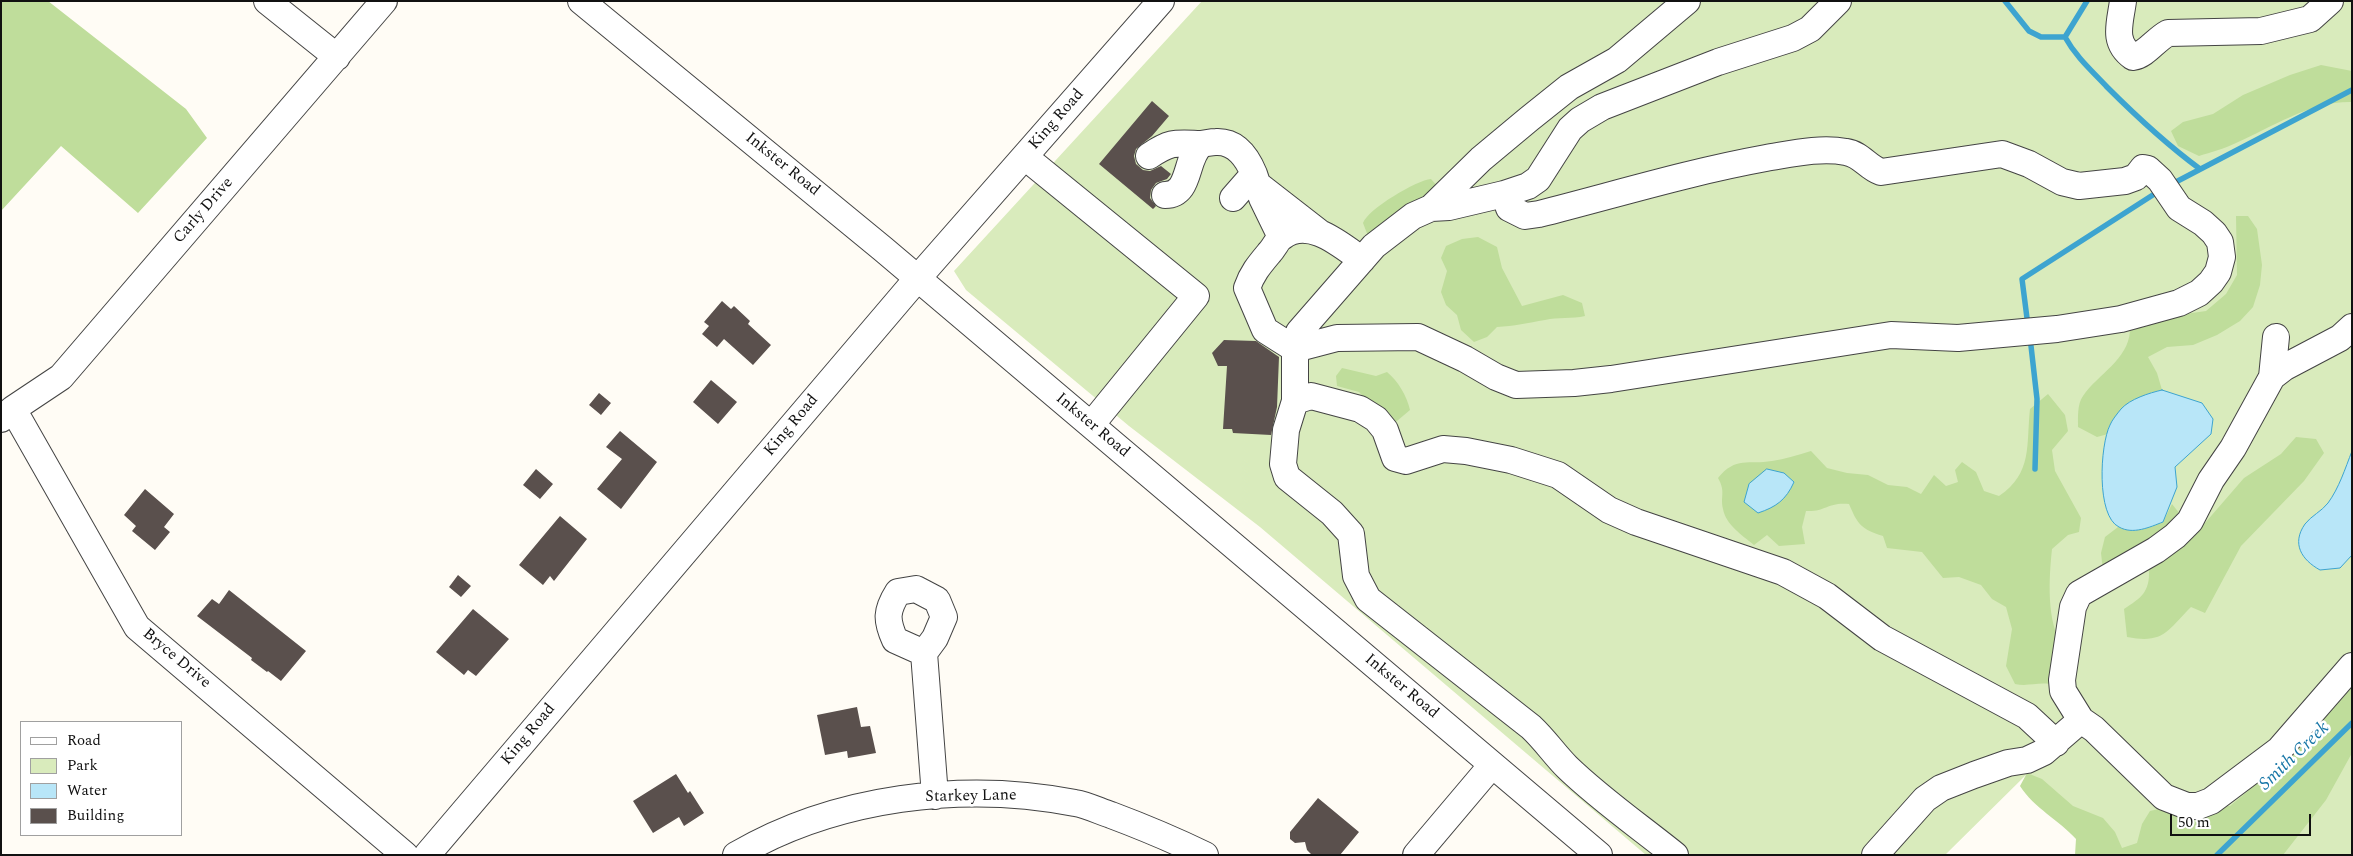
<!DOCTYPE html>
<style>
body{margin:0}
#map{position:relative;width:2353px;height:856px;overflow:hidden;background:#fffcf5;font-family:Spectral,serif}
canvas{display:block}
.frame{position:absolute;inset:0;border:2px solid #111;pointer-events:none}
.legend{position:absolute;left:20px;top:721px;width:162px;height:115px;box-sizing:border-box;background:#fff;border:1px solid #a0a0a0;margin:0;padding:6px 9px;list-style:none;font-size:15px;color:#111}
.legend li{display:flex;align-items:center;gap:10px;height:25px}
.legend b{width:25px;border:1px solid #a0a0a0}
.scale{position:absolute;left:2170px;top:814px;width:141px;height:22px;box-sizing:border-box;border:2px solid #111;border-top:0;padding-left:6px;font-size:15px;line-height:18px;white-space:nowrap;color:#111;-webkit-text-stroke:4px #fff;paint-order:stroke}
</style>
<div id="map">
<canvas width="2353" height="856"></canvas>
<div class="frame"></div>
<ul class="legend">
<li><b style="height:6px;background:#fff"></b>Road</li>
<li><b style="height:14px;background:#d9ebbc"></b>Park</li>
<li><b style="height:14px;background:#b8e6f8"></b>Water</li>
<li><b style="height:14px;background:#5a504d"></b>Building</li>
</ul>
<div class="scale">50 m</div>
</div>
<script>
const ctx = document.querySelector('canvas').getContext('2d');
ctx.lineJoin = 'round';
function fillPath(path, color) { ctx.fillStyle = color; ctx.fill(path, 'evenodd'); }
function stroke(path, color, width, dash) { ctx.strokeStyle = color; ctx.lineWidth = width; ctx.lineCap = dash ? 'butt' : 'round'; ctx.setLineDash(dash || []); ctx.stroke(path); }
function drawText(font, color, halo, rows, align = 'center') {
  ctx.font = font + ' Spectral,serif'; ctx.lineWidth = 5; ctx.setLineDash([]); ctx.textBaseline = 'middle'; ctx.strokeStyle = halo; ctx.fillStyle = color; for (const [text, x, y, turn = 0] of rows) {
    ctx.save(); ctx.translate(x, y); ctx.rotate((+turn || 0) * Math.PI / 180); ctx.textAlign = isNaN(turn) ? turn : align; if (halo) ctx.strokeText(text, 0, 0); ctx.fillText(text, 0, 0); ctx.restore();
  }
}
fillPath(new Path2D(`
 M1202,1h1150v854h-242l-83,-81 -82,81h-299l-386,-328 -131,-101 -163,-136 -12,-19z`), '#d9ebbc');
fillPath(new Path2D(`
 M1,1h47l138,108 21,29 -69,75 -77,-67 -60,65z
 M2321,65l31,6v31c-41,-1 -80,25 -116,41 -12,6 -25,9 -37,13l-21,-10 -7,-15 12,-9 30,-8 30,-19 47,-20z
 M1431,179l7,8 -70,49 -5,-13c5,-14 54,-43 68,-44z
 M2236,216h12l9,13 5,36 -2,20 -7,22 -13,14 -23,14 -24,10 -26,2 -19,10 9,16 5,17 -15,4 -38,32 -1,8 -11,3 -19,-10c0,-9 -1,-23 5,-31 15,-22 45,-36 47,-65l34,-14 42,-6 20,-17 11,-19z
 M1478,237l19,10 5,21 20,38 41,-11 19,8 3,13c-13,3 -27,1 -40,4 -17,3 -31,6 -48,7l-10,10 -13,5 -13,-12 -4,-15 -11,-10 -5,-13 6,-21 -6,-13 5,-12 16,-7z
 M1342,368l34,8 11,-4c11,9 20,24 23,38l-19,16 -32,-34 -22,-6 -1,-10z
 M2048,394l17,21 3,16 -16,19 3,21 26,47 -2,14 -11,3 -16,14c-3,28 -6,74 11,97l-9,39c-14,-4 -25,2 -39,-1l-9,-18 6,-37 -6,-22 -14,-8 -11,-14 -22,-8 -16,1 -21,-26 -35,-4 -4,-12c-22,-7 -25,-11 -34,-32 -22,-2 -23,8 -43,7l-4,16 3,17 -26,2 -12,-11 -13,10c-12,-10 -28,-20 -31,-36 -3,-13 3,-17 -5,-31 18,-22 30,-13 54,-17 13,-2 26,-6 39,-10l16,17 20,5 21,2 20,10 19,2 14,7 13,-19 12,11 12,-4 -3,-12 7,-8 14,10 8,19 15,5c34,-23 27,-51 31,-87z
 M2296,437l20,2 8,14 -20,28 -63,65 -36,67 -14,-6c-24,24 -27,37 -64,30l-3,-28c17,-11 26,-17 25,-39l-13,6 -33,-6 -2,-17 4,-16 13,-10c17,4 29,1 45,-5l9,-18 8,10 25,9 39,-45 37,-24z
 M2352,653v100l-26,47 -43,55h-208l1,-16c-17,-19 -42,-31 -56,-53l7,-13 15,6 31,27 30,12 12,14 7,16 15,-5 5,-19 8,-13 17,-4 63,-1 18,-15 86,-117z`), '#bfdd9b');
const water = new Path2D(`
 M2162,390l40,13 11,16 -2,15 -36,33 2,20 -14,35c-13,5 -30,13 -44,5 -23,-11 -19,-82 -9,-102 2,-5 7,-11 11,-16 9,-10 28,-16 41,-19z
 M2352,451v104l-12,13 -20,2c-18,-10 -29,-26 -15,-46 6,-8 17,-13 23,-21 11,-15 17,-34 24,-52z
 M1767,469l17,4 10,9c-8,18 -18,25 -36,31l-14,-11 5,-18z`);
fillPath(water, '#b8e6f8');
stroke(water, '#3da4d0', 1);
stroke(new Path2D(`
 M2005,1l24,30 12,6h24
 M2087,1l-22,36c11,20 27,34 42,50 30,30 59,57 93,82
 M2172,184l180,-94
 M2028,326l-6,-47 137,-88
 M2030,337l7,62 -2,70
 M2217,855l135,-132`), '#3da4d0', 5.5);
fillPath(new Path2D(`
 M1152,101l17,15 -17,20 -16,13 -2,7 2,8 7,6 7,1 11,-5 10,8 -4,5 -11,4 -5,7 -1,8 6,8 -3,3 -54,-45z
 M722,301l9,8 3,-3 16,15 -2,3 23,21 -18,20 -29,-26 -7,8 -15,-13 7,-8 -5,-4z
 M1224,340l32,1 23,16 -2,50 -6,28 -38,-2 -1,-4h-9l4,-63h-9l-6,-13z
 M711,380l26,22 -19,22 -25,-22z
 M599,393l12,10 -10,12 -12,-10z
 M620,431l37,31 -36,47 -24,-20 25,-30 -16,-12z
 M536,469l17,15 -13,15 -17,-14z
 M145,489l29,25 -10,13 6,5 -15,18 -23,-19 4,-5 -12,-11z
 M560,516l27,23 -33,42 -4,-5 -7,9 -24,-20z
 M458,575l13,11 -10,11 -12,-10z
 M229,590l77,61 -25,30 -13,-10 -1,1 -16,-12 1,-2 -55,-42 15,-17 7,5z
 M473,609l36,30 -33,37 -8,-6 -4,5 -28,-23z
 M857,707l4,20 9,-1 6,27 -28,5 -1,-7 -22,4 -8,-40z
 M676,774l12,19 2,-2 14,22 -20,13 -5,-9 -26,16 -20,-32z
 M1318,798l41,34 -19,23h-28l-5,-5 -2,-8 -10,1 -5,-4v-7z`), '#5a504d');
const minor = new Path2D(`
 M267,1l70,56
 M581,1l302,248 716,606
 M2123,1c-3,23 -11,41 10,56 13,-2 22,-17 35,-24l93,-2 49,-12 20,-18
 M1149,156c22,-15 27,-13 51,-12 5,0 10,-2 16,-2 20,-1 31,15 38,32
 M1025,157l171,139 -105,129
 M1257,184l63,49
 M1165,195c27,0 19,-38 37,-51
 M1233,198l21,-24 8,24 19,39
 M1431,208l18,-1 55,-13
 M1362,260c-21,-15 -54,-44 -80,-23 -5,3 -8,11 -12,15 -10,12 -18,21 -23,36l18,42 30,19 42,-11 81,-1 47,22 31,18 20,8 58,-2 37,-4 280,-44 67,3 99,-9 64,-10 58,-16 20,-10 12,-11 7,-10 4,-15 -2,-15 -6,-9 -11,-10 -24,-15 -19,-28 -12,-11 -5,-1 -7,9 -11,4 -46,5 -17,-4 -33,-18 -27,-10 -121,18c-14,-5 -20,-18 -35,-20 -26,-5 -55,2 -80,6 -77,14 -152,37 -227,56l-14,2 -16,-8 -5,-14 24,-8 10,-7 32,-50 10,-9 22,-13 116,-45 75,-24 17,-9 28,-28
 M2272,377l4,-40
 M1295,401l16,-5 49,13 16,10 9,11 10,28 11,3 37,-12 23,2 45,9 47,15 51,35 27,12 147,50 44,24 55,42 145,78 29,27
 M13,409l124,218 268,228
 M1,419l12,-10 48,-32 323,-376
 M924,653l-29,-13c-9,-20 -9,-29 3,-48l18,-3 21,11 7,17 -9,21 -11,15 11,143
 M2081,720l-18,-29 -1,-11 11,-73 6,-13 77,-44 19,-14 15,-15 21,-41 22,-32 39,-71 13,-10 55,-29 12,-11
 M427,855l490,-576 244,-278
 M736,855c99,-58 227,-74 339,-52 12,2 24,8 36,12 32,12 63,25 94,40
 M1416,855l76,-90
 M1675,855c-36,-29 -75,-56 -108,-88 -13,-13 -22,-27 -36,-40l-163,-128 -12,-23 -5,-42 -19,-21 -45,-36 -4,-13 3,-34 9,-29v-52l4,-17 75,-86 39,-30 18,-8 50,-49 48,-40 40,-32 48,-27 70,-59
 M1875,855l50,-56 16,-11 33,-13 34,-12 19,-3 17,-8 37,-32 13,9 70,68 23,9h11l13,-5 68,-51 73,-84`);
stroke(minor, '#444', 28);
stroke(minor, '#fff', 26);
drawText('16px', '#111', '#fff', [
 ["King Road",1057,120,-49],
 ["Inkster Road",782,165,39],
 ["Carly Drive",204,211,-49],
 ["King Road",792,426,-50],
 ["Inkster Road",1092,426,40],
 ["Bryce Drive",176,659,40],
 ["Inkster Road",1401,687,40],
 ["King Road",529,735,-50],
 ["Starkey Lane",971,797,-1]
]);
drawText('italic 18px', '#1676a7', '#fff', [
 ["Smith Creek",2295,757,-44]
]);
</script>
